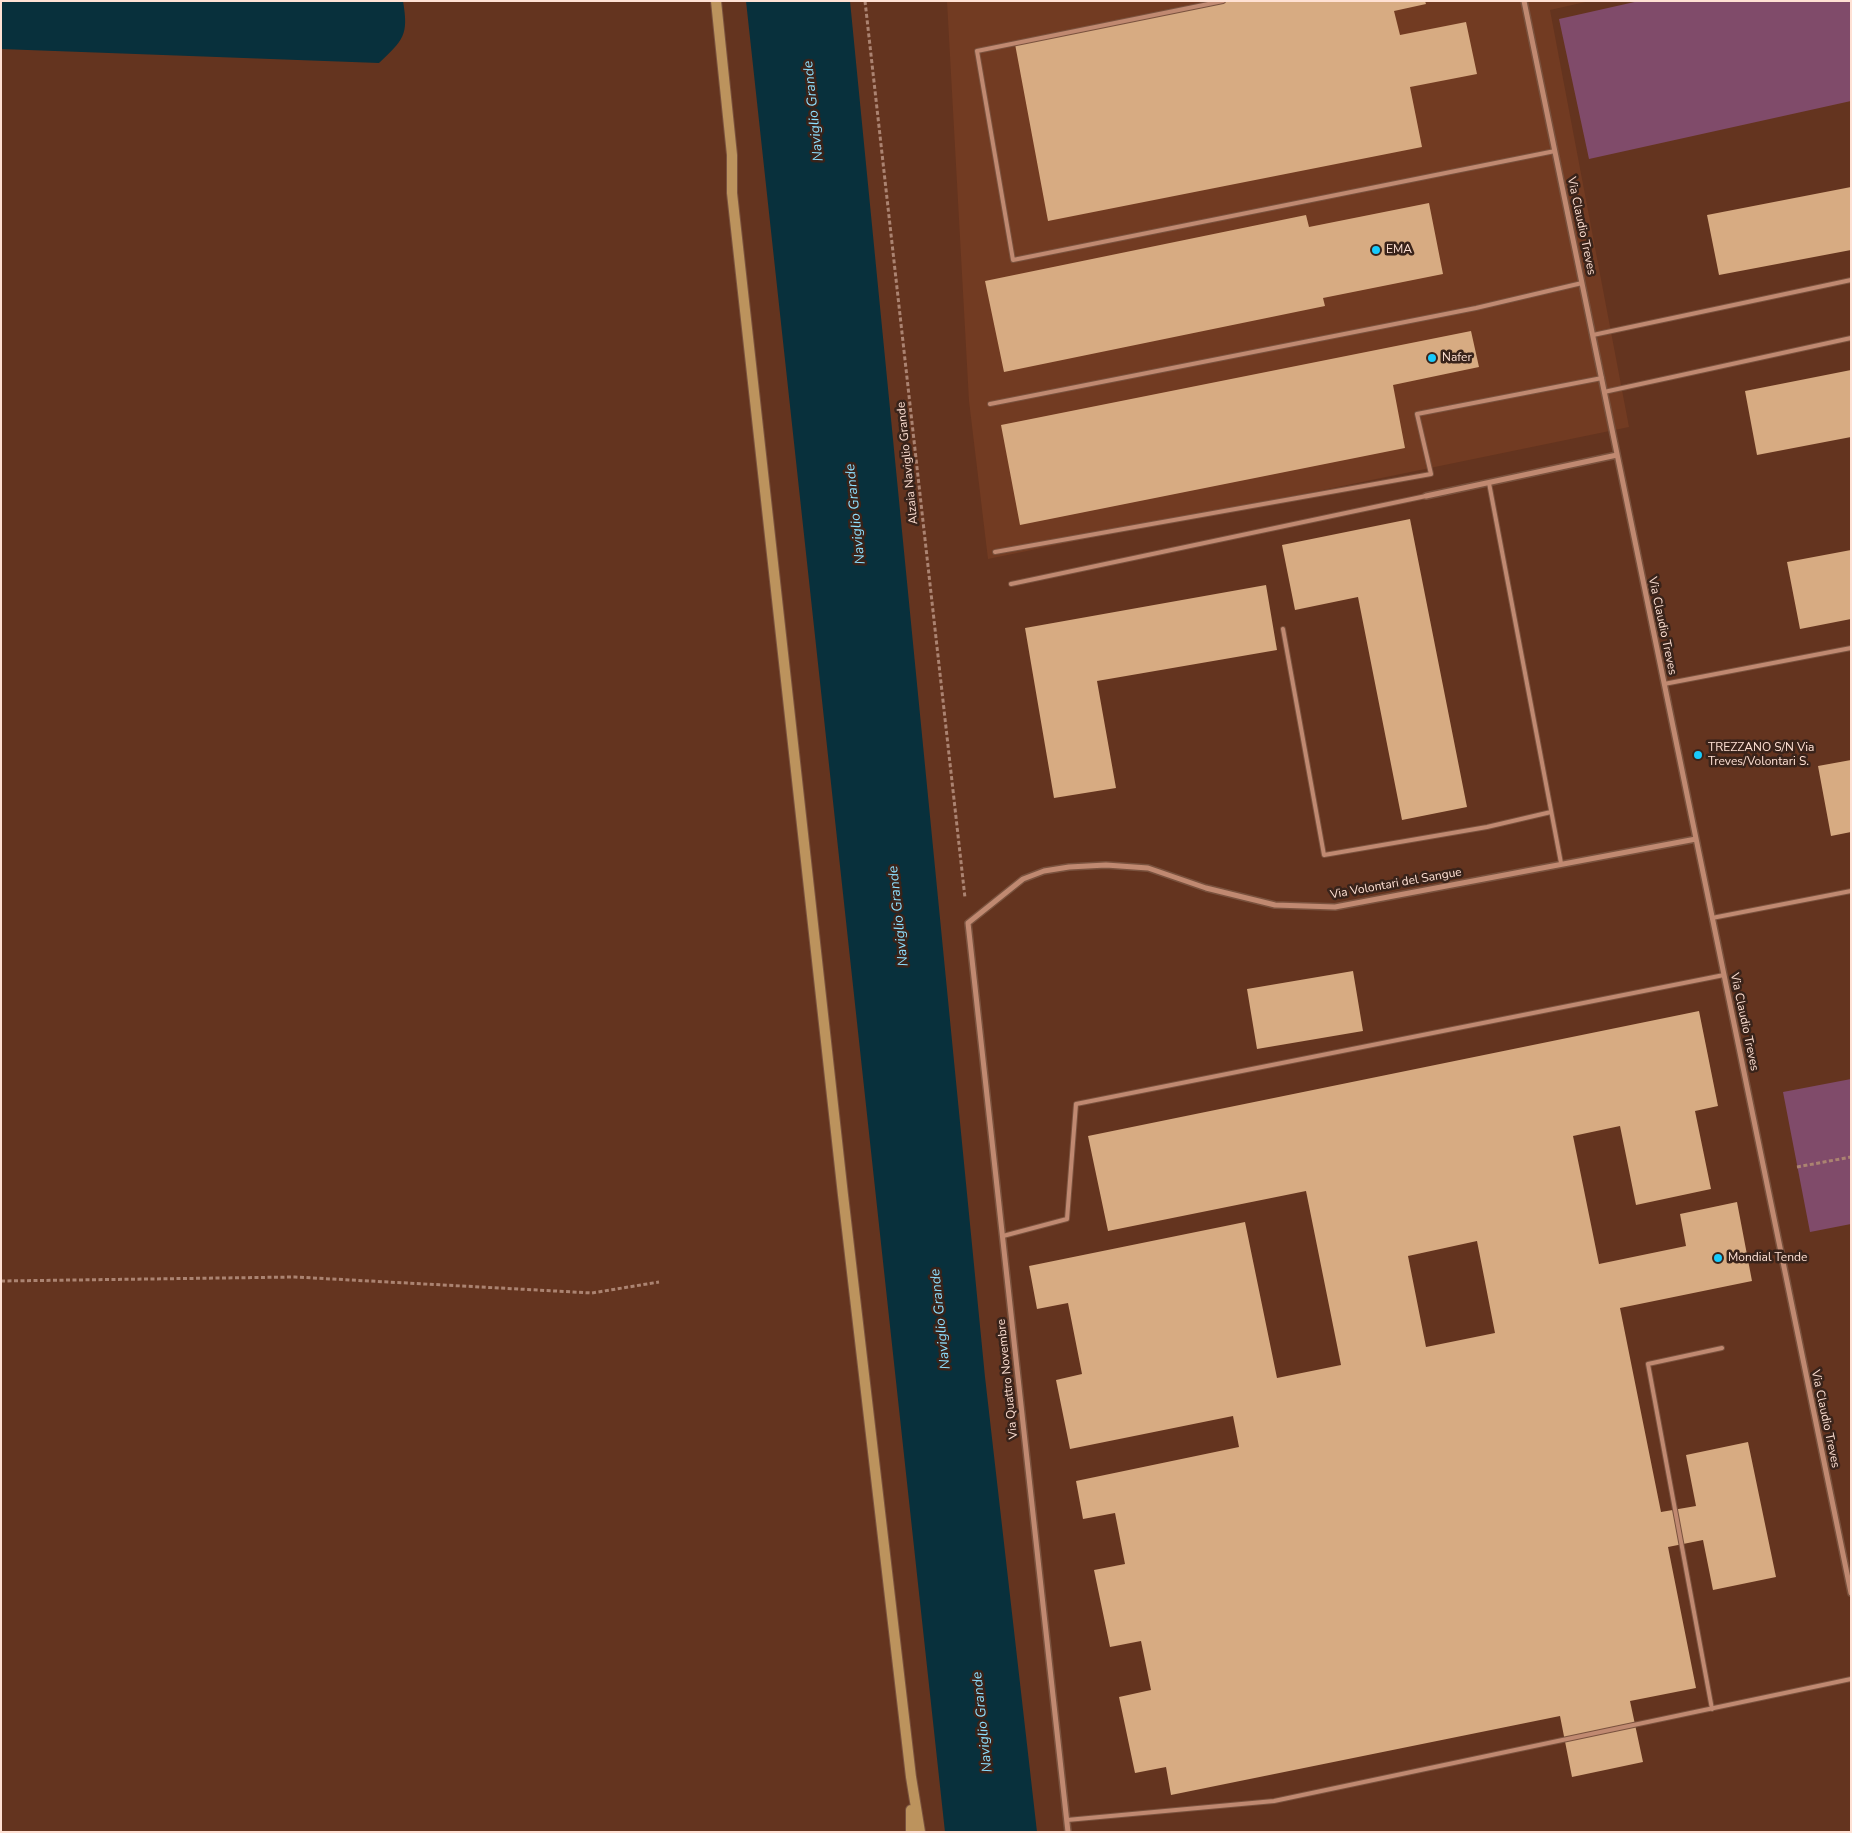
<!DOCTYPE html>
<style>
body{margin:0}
#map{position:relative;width:1852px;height:1833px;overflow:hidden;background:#64341f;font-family:"Nunito Sans",sans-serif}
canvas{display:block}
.frame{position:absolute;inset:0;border:2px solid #ffe1d4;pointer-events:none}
</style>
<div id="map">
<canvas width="1852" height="1833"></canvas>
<div class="frame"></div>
</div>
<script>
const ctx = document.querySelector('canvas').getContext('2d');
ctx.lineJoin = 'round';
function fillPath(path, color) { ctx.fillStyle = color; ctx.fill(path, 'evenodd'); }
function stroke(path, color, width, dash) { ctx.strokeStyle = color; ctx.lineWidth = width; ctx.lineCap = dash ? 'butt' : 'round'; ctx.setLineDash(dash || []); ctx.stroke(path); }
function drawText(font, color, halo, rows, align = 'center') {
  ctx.font = font + ' "Nunito Sans",sans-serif'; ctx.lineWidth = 5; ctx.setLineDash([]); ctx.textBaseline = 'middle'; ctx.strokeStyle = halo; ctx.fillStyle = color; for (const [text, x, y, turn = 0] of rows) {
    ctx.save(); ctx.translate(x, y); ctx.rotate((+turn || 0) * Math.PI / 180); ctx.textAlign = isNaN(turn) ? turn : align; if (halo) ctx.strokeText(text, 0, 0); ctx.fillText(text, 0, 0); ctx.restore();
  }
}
fillPath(new Path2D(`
 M947,1h643l-40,9 79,417 -641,132 -19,-158z`), '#723b22');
fillPath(new Path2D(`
 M1639,1h212v100l-262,58 -30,-140z
 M1851,1079v145l-41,8 -27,-140z`), '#804b6a');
fillPath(new Path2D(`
 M1,1h402c6,35 0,39 -24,62l-378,-14z
 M746,1h104l135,1376 52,455h-92z`), '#08303c');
fillPath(new Path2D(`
 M1229,1h196l1,3 -32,7 6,24 66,-13 11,52 -67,13 12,60 -374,74 -33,-177z
 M1851,187v63l-132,25 -12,-60z
 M1429,203l14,71 -120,24 2,8 -321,66 -19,-91 321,-66 3,12z
 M1471,331l8,36 -86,18 12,63 -385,77 -19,-100z
 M1851,370v67l-94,18 -12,-64z
 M1410,519l57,288 -65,13 -44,-223 -63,13 -13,-65z
 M1851,550v69l-51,10 -13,-67z
 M1266,585l11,65 -180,31 19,107 -62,10 -29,-170z
 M1851,760v72l-20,4 -13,-70z
 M1353,971l10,60 -106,18 -10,-60z
 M1699,1011l19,95 -23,5 16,78 -75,16 -16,-79 -47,10 26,128 87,-18 -6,-32 57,-12 15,79 -132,27 41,204 35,-6 -10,-51 62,-13 28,135 -63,13 -10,-50 -35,7 28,141 -66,13 13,61 -71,15 -12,-61 -389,79 -5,-28 -31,6 -16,-76 32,-7 -10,-49 -31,6 -16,-77 31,-6 -10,-51 -32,6 -7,-38 163,-34 -6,-31 -163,33 -14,-69 26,-6 -14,-71 -31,6 -8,-43 216,-44 32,156 64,-13 -35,-174 -198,40 -20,-95zM1477,1241l18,92 -69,14 -18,-91z`), '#d7ab82');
const service = new Path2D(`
 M1223,1l-246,50 36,209 542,-109
 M1593,335l258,-55
 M1604,392l247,-54
 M990,404l486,-96 106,-25
 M1489,483l72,380
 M995,552l436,-78 -14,-60 185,-36
 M1011,584l415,-88
 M1283,629l41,226 163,-28 64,-15
 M1664,684l187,-36
 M1712,918l139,-27
 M1003,1236l64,-17 9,-115 648,-129
 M1712,1709l-64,-345 74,-16
 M1067,1820l207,-19 577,-122`);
const minor = new Path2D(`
 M1524,1l327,1592
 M1426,496l191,-41
 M1068,1832l-100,-909 55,-44 21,-8 25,-4 37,-2 42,3 58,20 69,17 60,2 361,-68`);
const secondary = new Path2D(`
 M716,1l16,154v38l111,1002 68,582 9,55
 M911,1810v22`);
stroke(service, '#7a523e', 6);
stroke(minor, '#7a523e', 8);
stroke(secondary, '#7a523e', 12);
stroke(new Path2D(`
 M865,1l100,897
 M1797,1167l54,-10
 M1,1281l294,-4 297,16 67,-11`), '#ab8371', 3, [4, 2.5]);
stroke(service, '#c08971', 4);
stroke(minor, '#c08971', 5);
stroke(secondary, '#bc935d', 10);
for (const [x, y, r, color] of [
 [1376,250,5,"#18cafc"],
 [1432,358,5,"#18cafc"],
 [1698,755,5,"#18cafc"],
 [1718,1258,5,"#18cafc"]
]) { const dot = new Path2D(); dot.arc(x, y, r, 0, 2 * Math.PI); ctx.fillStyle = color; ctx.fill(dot); stroke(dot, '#39231a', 2); }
drawText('12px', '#ffe1d4', '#39231a', [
 ["Via Claudio Treves",1581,226,78],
 ["Alzaia Naviglio Grande",908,463,-96],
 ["Via Claudio Treves",1662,626,78],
 ["Via Volontari del Sangue",1396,884,-10],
 ["Via Claudio Treves",1744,1022,78],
 ["Via Quattro Novembre",1008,1379,-96],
 ["Via Claudio Treves",1825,1419,78]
]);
drawText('12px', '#ffe1d4', '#39231a', [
 ["EMA",1386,250],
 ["Nafer",1442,358],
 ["TREZZANO S/N Via",1708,748],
 ["Treves/Volontari S.",1708,762],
 ["Mondial Tende",1728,1258]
], 'left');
drawText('italic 14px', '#8edffe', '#39231a', [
 ["Naviglio Grande",814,111,-96],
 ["Naviglio Grande",856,514,-96],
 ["Naviglio Grande",899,916,-96],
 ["Naviglio Grande",941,1319,-96],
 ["Naviglio Grande",983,1722,-96]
]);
</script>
